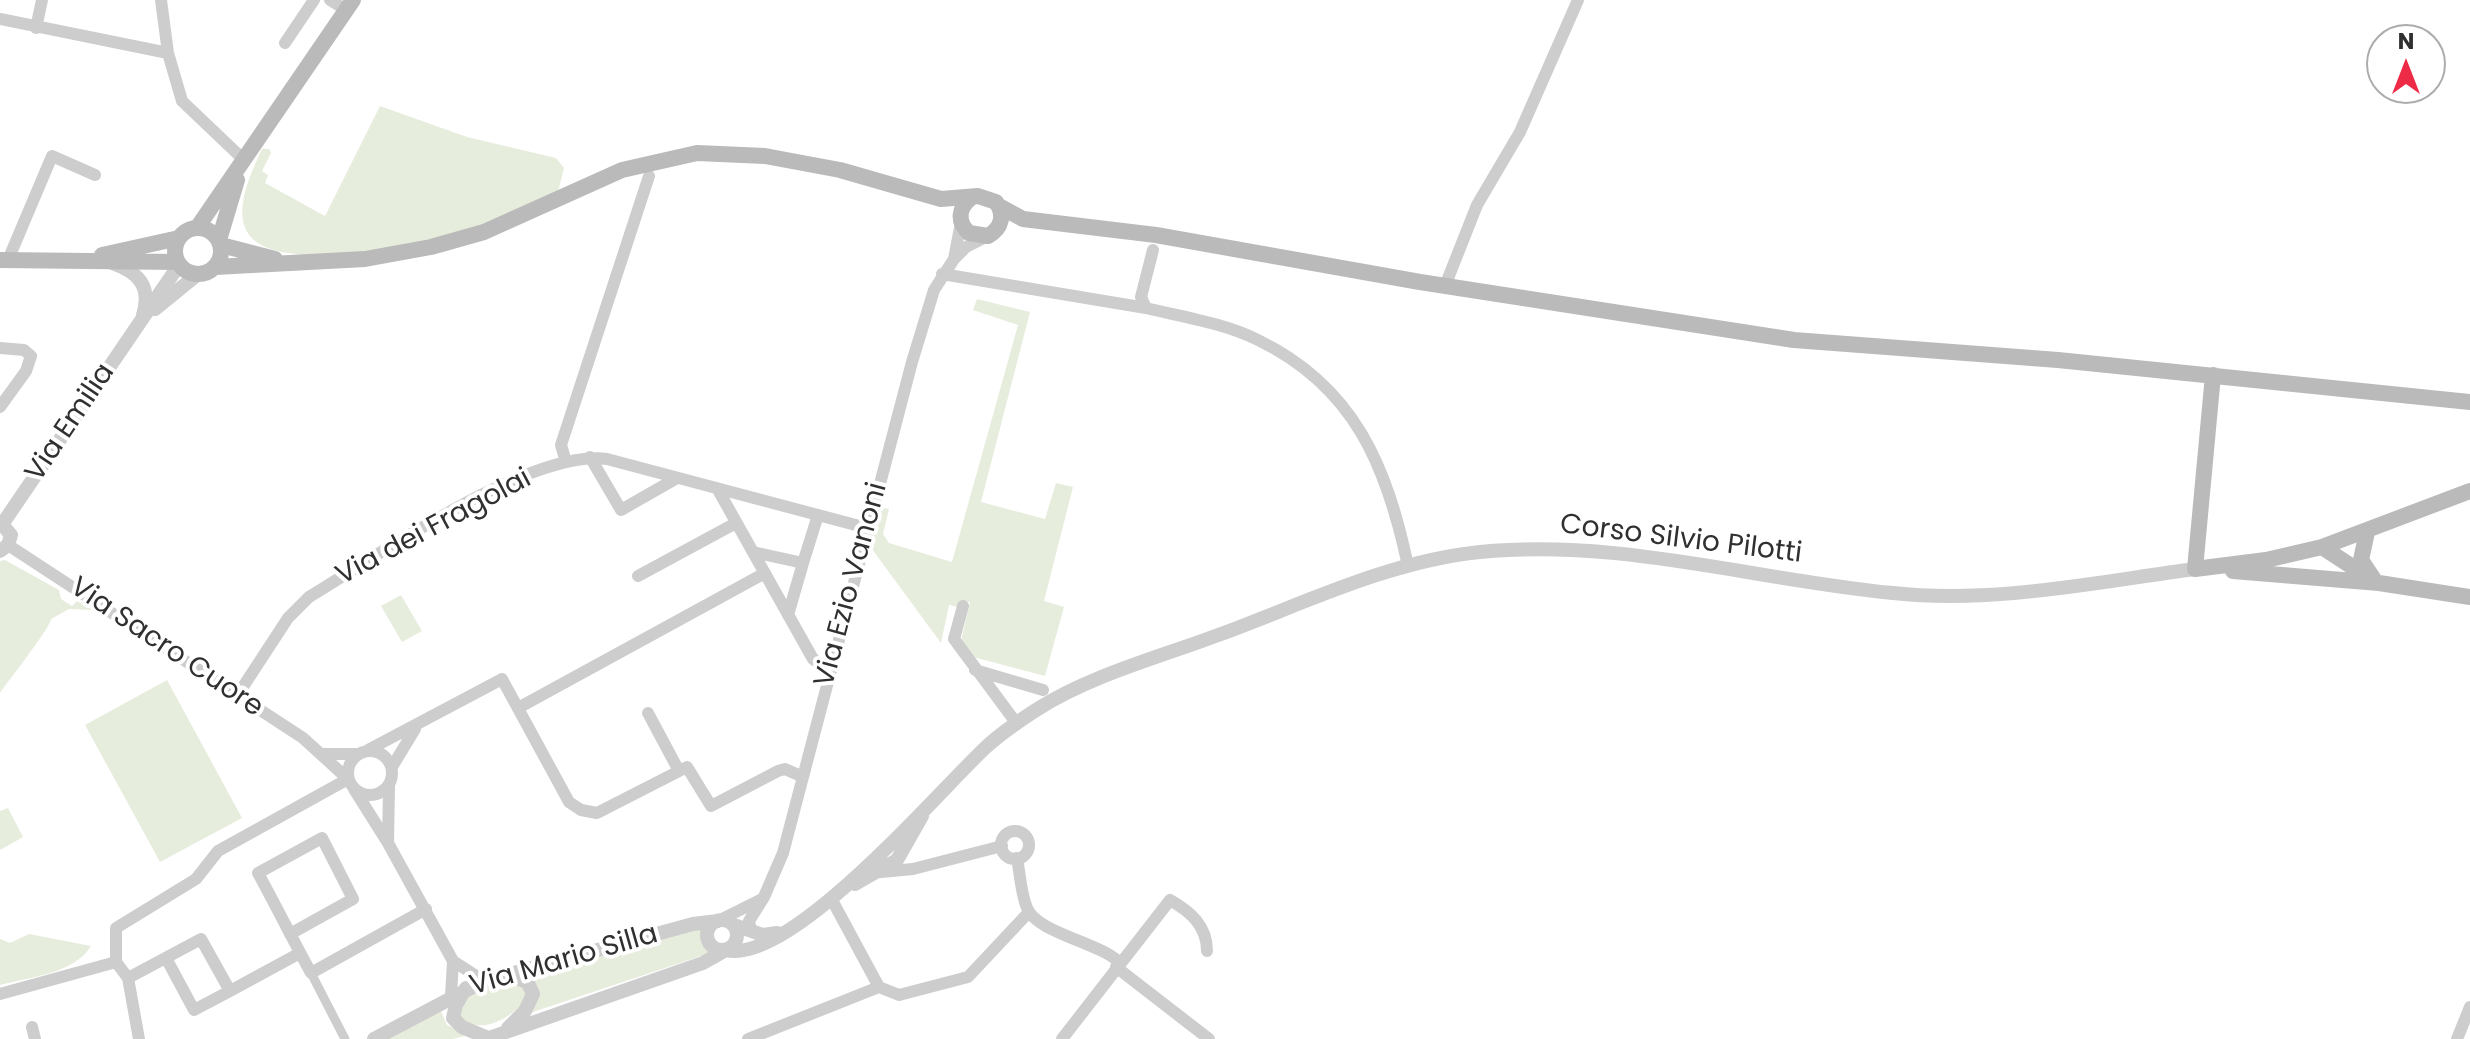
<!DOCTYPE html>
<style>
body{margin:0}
#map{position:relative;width:2470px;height:1039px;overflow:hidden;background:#fff;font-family:Poppins,sans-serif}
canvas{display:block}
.north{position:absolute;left:2366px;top:24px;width:80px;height:80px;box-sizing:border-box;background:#fff;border:2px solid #acacac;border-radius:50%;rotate:0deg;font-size:22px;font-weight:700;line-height:32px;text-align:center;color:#303030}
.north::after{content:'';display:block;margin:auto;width:28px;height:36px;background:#ed2b47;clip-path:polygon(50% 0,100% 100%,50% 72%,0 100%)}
</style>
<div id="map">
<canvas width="2470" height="1039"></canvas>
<div class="north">N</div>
</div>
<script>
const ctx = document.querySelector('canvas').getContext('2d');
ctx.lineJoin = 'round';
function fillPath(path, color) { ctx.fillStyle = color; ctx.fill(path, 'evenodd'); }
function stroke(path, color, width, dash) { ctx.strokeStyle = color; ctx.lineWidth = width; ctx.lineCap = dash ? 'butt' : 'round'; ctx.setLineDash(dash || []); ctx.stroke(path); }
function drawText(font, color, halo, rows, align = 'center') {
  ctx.font = font + ' Poppins,sans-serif'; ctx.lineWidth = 8; ctx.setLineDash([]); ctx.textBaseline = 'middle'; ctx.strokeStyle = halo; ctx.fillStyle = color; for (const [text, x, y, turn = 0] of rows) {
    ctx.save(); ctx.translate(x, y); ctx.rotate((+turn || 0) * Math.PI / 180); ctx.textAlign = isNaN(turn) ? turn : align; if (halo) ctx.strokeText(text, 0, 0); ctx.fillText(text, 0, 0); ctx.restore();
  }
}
fillPath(new Path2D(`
 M380,106l87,31 89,21 8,10 -6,24c-31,13 -63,31 -96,41 -43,13 -181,41 -212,3 -19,-23 2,-65 12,-87h7l2,4 -9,18 6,4 -3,8 60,33z
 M977,299l53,13 -49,190 64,17 11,-36 17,4 -29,114 20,6 -19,69 -72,-19 -12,-16 9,-39 -11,-1 -1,6 -9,-2 -8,38 -72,-98 11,-38 9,2 -6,25 6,9 63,19 66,-237 -45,-15z
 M5,560l54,30 2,9 11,7 5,-5 16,9 -24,-1 -18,10c-2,11 -41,59 -51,74v-132z
 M401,595l21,36 -20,11 -21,-36z
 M167,680l75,138 -82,44 -75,-137z
 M8,808l15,29 -23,13v-39z
 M705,925l-1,17 9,10 -183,61c8,-14 12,-24 -1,-38z
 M29,934l62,12c-17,28 -61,31 -91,39v-46l10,4z
 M505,979l18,3 4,17c-16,18 -45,38 -67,18 4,-25 23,-30 45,-38z
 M441,1011l6,14 22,10 -16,4h-67z`), '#e7eddd');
stroke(new Path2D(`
 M311,973l34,66`), '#cdcdcd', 9);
stroke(new Path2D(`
 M161,0l7,53 14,48 62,59
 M330,0l16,10
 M0,19l168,34
 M36,28l6,-28
 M285,43l29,-43
 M961,222l-7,37 12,-12 22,-11
 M1153,250l-12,47 5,11c37,9 78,15 112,32 97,47 129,127 150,226
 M8,260l44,-104 43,19
 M942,274l204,34
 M1445,286l32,-81 43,-73 58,-132
 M0,348l24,2 7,6 -5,15 -26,36
 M590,457l31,53 56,-32
 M566,462l-5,-17 88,-269
 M717,488l96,171 17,12
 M753,552l50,11 -15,52
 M803,563l15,-48
 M638,576l98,-53
 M963,606l-9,33 63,85
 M975,670l68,20
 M237,696l51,-78 21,-21c68,-41 221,-148 298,-138l260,69
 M518,708l247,-135
 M648,713l31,58
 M368,750l134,-71 67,123 12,8 16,3 90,-46 24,39 67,-35 7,-2 16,7
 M348 773a22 22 0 1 1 44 0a22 22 0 1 1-44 0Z
 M322,754h35
 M392,767l23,-38
 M354,789l34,54 65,118 31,20
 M1001 845a14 14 0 1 1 28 0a14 14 0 1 1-28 0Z
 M388,843l1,-57
 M1017,858c3,16 4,36 10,50 10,25 71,34 92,54
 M881,872l32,-3 89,-23
 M718,921l44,-22
 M751,931l-2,-10 15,-24 19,-44 129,-491 22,-72 20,-31
 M290,934l63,-35 -31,-61 -64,35c18,33 35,67 53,100l115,-64
 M116,962l12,16 11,61
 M1116,967l93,72
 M128,978l73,-39 29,52 -36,19 -28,-52
 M879,987l20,8 69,-18 61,-65
 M230,991l70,-38
 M0,994l116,-32v-34l80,-49 22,-28 130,-72 -45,-41 -295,-193
 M451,996l2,-35
 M32,1027l3,12
 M748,1039l131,-52 -47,-87
 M1062,1039l108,-139c21,12 37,26 37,51
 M2457,1039l13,-32`), '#cdcdcd', 12);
stroke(new Path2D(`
 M112,263c26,9 40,23 31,52
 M155,309l43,-35
 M0,522l11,13 -3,10 -8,6
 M3,523l176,-258
 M855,884l42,-24 25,-44
 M707 935a15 15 0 1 1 30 0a15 15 0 1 1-30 0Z
 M734,925l29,10 14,-2
 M506,973l22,10 5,11 -8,17 -17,17
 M466,988l-10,17 -3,13 9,9 26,11
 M374,1039l110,-58 209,-57 25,-3
 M486,1039l217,-76 23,-13c64,16 212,-158 259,-202 15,-14 34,-27 51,-38 55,-35 124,-53 185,-76 84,-31 169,-73 259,-82 139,-14 276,28 413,41 101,11 203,-11 302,-24`), '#cdcdcd', 14);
stroke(new Path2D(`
 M999,206l24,13 133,16 264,47 374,58 264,20 412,42
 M175 251a23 23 0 1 1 46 0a23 23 0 1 1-46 0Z
 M197,228l156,-228
 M219,240l18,-60
 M221,245l54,14
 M102,255l77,-17
 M0,260l178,2
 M215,267l150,-8 66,-12 53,-15 138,-62 75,-17 68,3 75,14 101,29 37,-3 18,6c9,13 6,26 -8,34l-19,-3c-12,-11 -11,-25 2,-35
 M2367,532l-6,28 12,18
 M2322,547l52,34
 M2195,569l71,-9 56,-13 148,-56
 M2195,569l18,-194
 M2233,571l146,12 91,14`), '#bababa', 16);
drawText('28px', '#303030', '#fff', [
 ["Via Emilia",71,423,-56],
 ["Via dei Fragolai",434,528,-28],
 ["Corso Silvio Pilotti",1681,540,7],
 ["Via Ezio Vanoni",852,585,-75],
 ["Via Sacro Cuore",166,648,34],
 ["Via Mario Silla",564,961,-16]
]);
</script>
